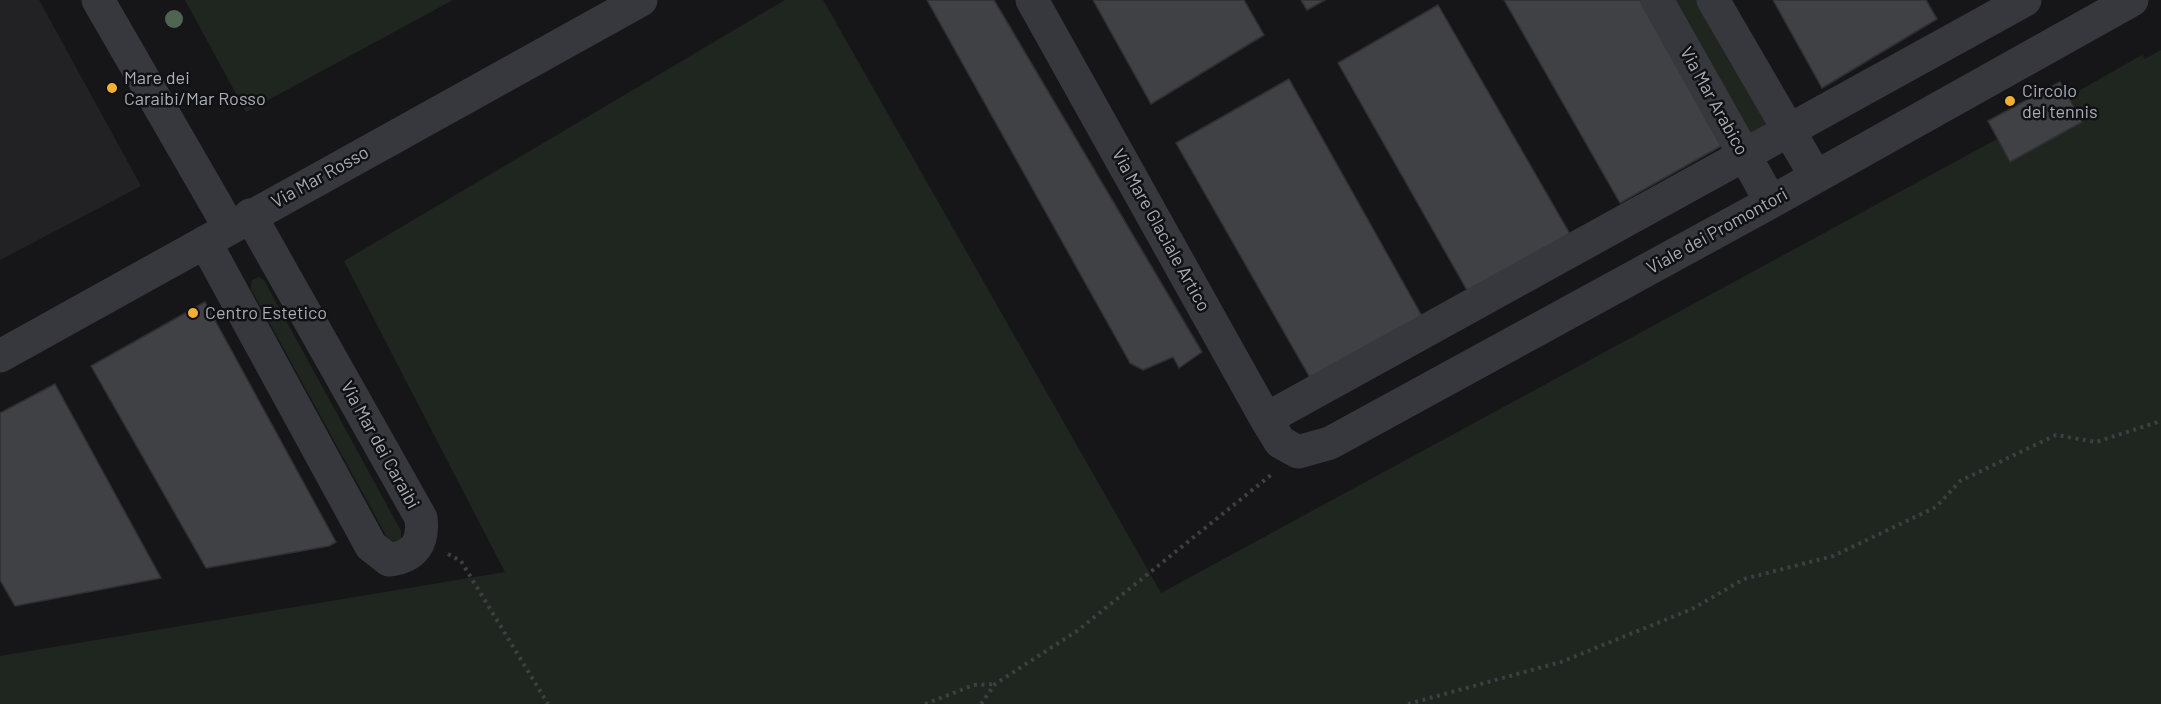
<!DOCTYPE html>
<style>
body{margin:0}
canvas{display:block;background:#161618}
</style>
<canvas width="2161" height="704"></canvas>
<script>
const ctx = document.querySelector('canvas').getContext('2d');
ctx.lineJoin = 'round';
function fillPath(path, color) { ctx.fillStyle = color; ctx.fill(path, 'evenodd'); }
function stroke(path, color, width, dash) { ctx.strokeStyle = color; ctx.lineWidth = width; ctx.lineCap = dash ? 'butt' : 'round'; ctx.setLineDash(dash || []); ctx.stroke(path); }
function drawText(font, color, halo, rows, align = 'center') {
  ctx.font = font + ' Barlow,sans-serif'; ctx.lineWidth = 5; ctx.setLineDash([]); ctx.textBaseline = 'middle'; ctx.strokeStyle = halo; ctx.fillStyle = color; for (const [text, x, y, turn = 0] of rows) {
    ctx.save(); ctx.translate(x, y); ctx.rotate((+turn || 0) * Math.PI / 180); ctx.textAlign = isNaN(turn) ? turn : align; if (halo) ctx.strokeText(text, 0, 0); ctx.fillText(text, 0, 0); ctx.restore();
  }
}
fillPath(new Path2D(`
 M0,0h39l102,186 -141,74z`), '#222225');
fillPath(new Path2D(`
 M185,0h268l-207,112z
 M785,0h38l338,593 908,-493 -1,-3 74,-42 3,4 16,-9v654h-2161v-48l505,-84 -161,-311z
 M1669,0h30l69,123 -21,12z
 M259,277l5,3 137,251v9l-6,3 -7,-4 -137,-250 1,-9z`), '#1e261f');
const building = new Path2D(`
 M927,0h67l208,352 -23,16 -6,-11 -30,13 -13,-7z
 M1093,0h151l20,35 -113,69z
 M1301,0h24l-18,10z
 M1504,0h136l81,146 -101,57z
 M1773,0h153l11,19 -115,69z
 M1438,5l132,229 -102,58 -130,-229z
 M1289,79l134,239 -110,65 -137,-240z
 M2060,82l22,40 -72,40 -22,-41z
 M205,302l131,240 -7,4 -123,22 -115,-202z
 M55,384l106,194 -146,28 -15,-26v-167z`);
fillPath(building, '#404145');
stroke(building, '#303034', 1.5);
stroke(new Path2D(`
 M448,554l13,7 87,143
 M925,704l49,-19 21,-1
 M981,704l14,-20 82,-53 194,-156
 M1408,704l153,-42 131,-53 52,-30 89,-23 103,-49 24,-26 96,-46 40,7 65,-21`), '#3d3f44', 4, [3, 4.5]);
stroke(new Path2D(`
 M98,0l131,227
 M1032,0l234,419 14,23 18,10 32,-9 441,-241 361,-202
 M1657,0l114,202
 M1713,0l103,177
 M205,242l166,304 18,14c25,-3 35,-17 32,-42l-171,-303
 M0,356l641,-356
 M1266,419l759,-419`), '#37383d', 33);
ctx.fillStyle = '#506452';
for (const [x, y] of [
 [174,19]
]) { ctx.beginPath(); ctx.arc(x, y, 9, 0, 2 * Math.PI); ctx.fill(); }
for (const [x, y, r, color] of [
 [112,88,6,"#f2b134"],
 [2010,101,6,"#f2b134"],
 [193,313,6,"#f2b134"]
]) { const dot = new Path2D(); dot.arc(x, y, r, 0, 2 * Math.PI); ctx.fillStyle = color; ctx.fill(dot); stroke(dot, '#111113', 2); }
drawText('18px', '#a8adb8', '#111113', [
 ["Mare dei",124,78],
 ["Caraibi/Mar Rosso",124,99],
 ["Circolo",2022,91],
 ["del tennis",2022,112],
 ["Centro Estetico",205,313]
], 'left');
drawText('18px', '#a8adb8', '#111113', [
 ["Via Mar Arabico",1714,101,61],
 ["Via Mar Rosso",320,177,-29],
 ["Via Mare Glaciale Artico",1161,230,61],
 ["Viale dei Promontori",1717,231,-29],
 ["Via Mar dei Caraibi",380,445,61]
]);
</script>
